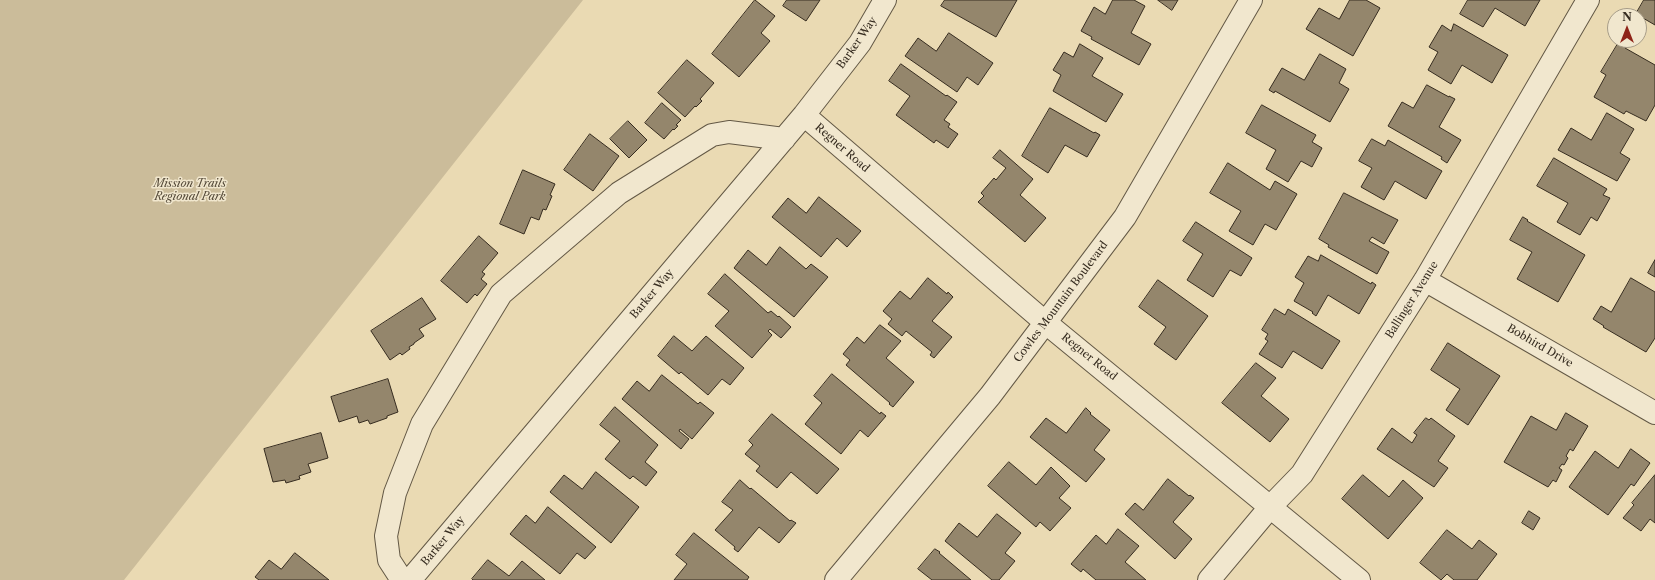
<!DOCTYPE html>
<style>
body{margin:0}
#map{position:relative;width:1655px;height:580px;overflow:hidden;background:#eadab3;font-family:"Libre Caslon Text",serif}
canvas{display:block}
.north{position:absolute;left:1607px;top:8px;width:40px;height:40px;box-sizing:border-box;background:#f1e7ce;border:1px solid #a69c88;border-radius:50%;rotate:0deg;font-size:11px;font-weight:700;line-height:16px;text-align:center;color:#362c20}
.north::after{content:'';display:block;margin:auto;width:14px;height:18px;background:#8f2418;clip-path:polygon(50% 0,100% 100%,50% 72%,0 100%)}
</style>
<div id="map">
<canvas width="1655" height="580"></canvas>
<div class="north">N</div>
</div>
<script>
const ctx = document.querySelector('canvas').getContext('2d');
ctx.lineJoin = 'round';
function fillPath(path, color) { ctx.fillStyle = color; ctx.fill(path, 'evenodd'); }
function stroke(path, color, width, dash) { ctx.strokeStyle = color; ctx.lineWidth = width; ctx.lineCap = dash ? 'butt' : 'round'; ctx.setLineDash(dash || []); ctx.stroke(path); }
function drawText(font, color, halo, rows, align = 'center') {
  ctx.font = font + ' "Libre Caslon Text",serif'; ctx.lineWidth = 3; ctx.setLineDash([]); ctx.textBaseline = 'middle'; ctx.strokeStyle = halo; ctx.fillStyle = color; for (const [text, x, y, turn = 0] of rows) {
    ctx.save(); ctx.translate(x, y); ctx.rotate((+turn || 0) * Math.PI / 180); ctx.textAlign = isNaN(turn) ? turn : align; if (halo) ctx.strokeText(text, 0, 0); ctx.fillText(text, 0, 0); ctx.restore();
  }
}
fillPath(new Path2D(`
 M0,0h583l-459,580h-124z`), '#cbbc9a');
const building = new Path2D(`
 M755,0l20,16 -14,17 9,8 -31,36 -27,-23z
 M787,0h33l-14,21 -23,-15z
 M945,0h72l-21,37 -55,-31z
 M1113,0h21l11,6 -14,27 20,11 -12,21 -48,-26 1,-2 -11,-6 13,-24 11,7z
 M1158,0h20l-6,10z
 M1350,0h16l14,8 -27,48 -47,-27 13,-21 20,11z
 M1468,0h72l-15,26 -30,-18 -12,19 -23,-13z
 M1644,0h11v25l-19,-11z
 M1454,24l54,31 -16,28 -30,-18 -11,19 -23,-14 10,-18 -9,-5 13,-22 9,6z
 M949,33l44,30 -15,22 -11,-8 -10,15 -52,-36 13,-18 18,13z
 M1619,42l7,4 -1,2 30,17v40l-9,16 -20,-10 -2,3 -30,-17 12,-22 -5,-3z
 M1080,44l23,14 -11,18 31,18 -17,28 -53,-31 8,-16 -8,-5 11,-18 9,5z
 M1320,54l26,15 -7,14 10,6 -19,33 -55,-31 -1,2 -5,-3 13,-22 22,12z
 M687,60l27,23 -14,16 2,2 -6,6 -1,-1 -10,11 -27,-24z
 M901,64l45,32 1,-1 10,7 -13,18 6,4 -2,3 10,7 -10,14 -12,-8 -2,3 -38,-28 14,-19 -21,-15z
 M1427,85l22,12v-1l6,3 -16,28 22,13 -14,23 -6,-4 1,-2 -54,-31 14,-24 11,6z
 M662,103l19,17 -5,5 2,1 -4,4 -1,-1 -9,10 -19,-16z
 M1262,105l54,30 -4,7 10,6 -10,19 -11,-6 -13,21 -22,-13 10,-19 -30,-17z
 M1050,108l44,25 1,-1 5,3 -13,22 -22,-12 -17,28 -26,-17z
 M1607,113l27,16 -14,24 10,6 -13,22 -59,-31 13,-22 20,12z
 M628,121l19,19 -18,18 -19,-19z
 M590,134l29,22 -26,35 -29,-21z
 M1372,139l13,7 3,-6 54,31 -16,28 -31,-18 -11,19 -23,-13 11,-19 -13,-7z
 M1000,150l33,29 -13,16 26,23 -21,24 -47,-40 6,-6 -3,-3 13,-15 2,2 10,-12 -13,-10z
 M1554,158l53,31 -4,6 7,3 -13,23 -6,-4 -11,18 -23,-13 11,-19 -31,-17z
 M1228,163l42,27 5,-9 22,13 -21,36 -11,-6 -12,21 -24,-14 12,-20 -31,-18z
 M523,170l32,14 -5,11 2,1 -6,14 -3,-1 -4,11 -8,-3 -7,17 -24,-10z
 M1344,193l54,27 -14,24 -12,-7 -3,4 20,11 -12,22 -49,-27 1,-2 -10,-6z
 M819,197l42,34 -14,16 -10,-9 -16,19 -49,-40 16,-19 18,15z
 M1523,217l5,3 -1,1 58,34 -27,47 -41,-23 15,-27 -22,-12z
 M1196,222l56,36 -11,18 -11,-6 -17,27 -26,-17 16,-26 -20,-13z
 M479,236l19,17 -16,19 3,2 -4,5 6,5 -10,12 -2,-2 -8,9 -26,-22z
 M780,247l26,22 5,-5 17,13 -34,40 -60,-49 14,-18 18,15z
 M1321,255l50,29 1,-2 4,3 -17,29 -31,-19 -12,21 -4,-3 1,-1 -19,-11 10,-18 -9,-6 13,-21 10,5z
 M1655,260v17l-7,-4z
 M725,274l43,39 3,-2 7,6 1,-1 12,11 -10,11 -11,-9 -2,2 4,4 -20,23 -37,-32 14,-15 -21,-17z
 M928,278l19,16 1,-2 5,5 -21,24 20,16 -18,21 -4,-3 2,-3 -26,-21 -4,5 -14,-12 4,-5 -9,-8 17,-20 10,8z
 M1631,278l24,14v46l-9,14 -43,-25 1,-1 -11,-7 8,-13 10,6z
 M1158,280l50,36 -32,44 -22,-16 12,-17 -27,-20z
 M422,298l14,21 -17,10 5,7 -10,7v1l-5,3 1,2 -8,6 -2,-2 -10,7 -19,-29z
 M1275,309l10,6 3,-6 52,32 -18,28 -29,-18 -11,17 -23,-14 9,-13 -3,-2 3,-5 -6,-4z
 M880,325l21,16 -15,17 28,24 -21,25 -4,-3 1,-1 -44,-38 4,-5 -7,-6 14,-17 7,6z
 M674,336l18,15 14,-15 38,32 -14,17 -8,-6 -14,16 -27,-23 -2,2 -21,-18z
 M1448,343l52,33 -32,49 -22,-15 14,-21 -29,-19z
 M1256,363l20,15 -15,18 28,23 -19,23 -48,-39z
 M832,374l48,40 1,-2 5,4 -18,21 -8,-7 -19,24 -36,-30 17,-21 -8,-7z
 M662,375l36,29 2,-2 14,11 -22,26 -12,-10 -1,2 10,8 -8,10 -59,-50 15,-18 12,10z
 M388,379l10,33 -11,4v2l-17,6 -2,-4 -9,3 -2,-7 -18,6 -8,-25z
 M615,407l43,38 -13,17 12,10 -11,14 -13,-10 -3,3 -25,-20 15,-18 -20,-16z
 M1086,408l5,5 -1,1 20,16 -16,20 11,9 -19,23 -56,-45 16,-19 20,15z
 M1566,413l22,13 -15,25 -3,-2 -4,7 2,2 -4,7 -2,-1 -3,4 3,2 -6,12 -3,-2 -5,7 -44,-25 27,-46 25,14z
 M772,414l67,55 -22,25 -26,-22 -14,16 -21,-17 4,-5 -15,-12 8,-9 -4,-4z
 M1426,418l3,2 2,-2 24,18 -17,25 10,7 -14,19 -57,-38 15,-21 20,15 5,-8 -3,-2z
 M321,433l7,25 -20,6 3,8 -12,4 1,3 -14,4 -1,-3 -12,2 -9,-33z
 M1631,449l19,14 -16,23 -3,-2 -23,31 -39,-28 26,-36 23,17z
 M1009,462l27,23 15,-18 19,19 -11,12 12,10 -21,23 -10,-9 -4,5 -48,-41z
 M596,472l43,35 -28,36 -61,-51 14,-17 18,14z
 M1363,475l26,22 14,-17 20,18 -35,41 -46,-40z
 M1655,475v48l-5,-4 -9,12 -18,-13 11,-13 -2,-2z
 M1168,479l21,17 1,-1 4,3 -21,24 19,17 -17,20 -50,-45 10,-11 8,7z
 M740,480l10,9 1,-1 39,33 1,-1 5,3 -17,20 -20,-16 -21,25 -4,-3 1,-2 -20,-17 18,-20 -11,-8z
 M548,507l48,40 -11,12 -8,-6 -17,21 -50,-40 16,-19 9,8z
 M1529,511l11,7 -7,12 -11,-7z
 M997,514l24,19 -16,20 10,8 -16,19h-7l-47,-39 14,-18 18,14z
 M1118,529l21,17 -14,16 21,18h-50l-13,-11 -2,3 -10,-8 25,-29 10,9z
 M1447,530l25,19 7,-9 18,14 -20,26h-23l-7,-6 -6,6 -21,-17z
 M694,533l55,44 -2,3h-73l13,-16 -11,-9z
 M935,549l5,3 -1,1 32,27h-39l-14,-11z
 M295,553l34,27h-70l-4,-3 14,-17 12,9z
 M488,560l21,16 13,-15 23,19h-72l-1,-1z`);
fillPath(building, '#94866c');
stroke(building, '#362c20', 1);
const minor = new Path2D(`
 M804,115l242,208 313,257
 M1425,280l230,133
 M402,580l-13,-20 -3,-24 9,-43 27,-69 79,-130 118,-101 93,-58 17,-3 55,7
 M410,580l394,-465 56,-72 25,-43
 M836,580l154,-184 135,-179 126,-217
 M1209,580l62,-74 31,-32 123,-194 163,-280`);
stroke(minor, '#635845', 24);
stroke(minor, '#f1e7ce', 22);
drawText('11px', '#362c20', '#f1e7ce', [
 ["Barker Way",857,43,-55],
 ["Regner Road",842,148,41],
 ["Barker Way",652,294,-50],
 ["Ballinger Avenue",1412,300,-58],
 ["Cowles Mountain Boulevard",1061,302,-53],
 ["Bobhird Drive",1540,346,30],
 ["Regner Road",1089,357,39],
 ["Barker Way",443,541,-50]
]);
drawText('italic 11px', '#544938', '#f1e7ce', [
 ["Mission Trails",190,184],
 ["Regional Park",190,197]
]);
</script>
